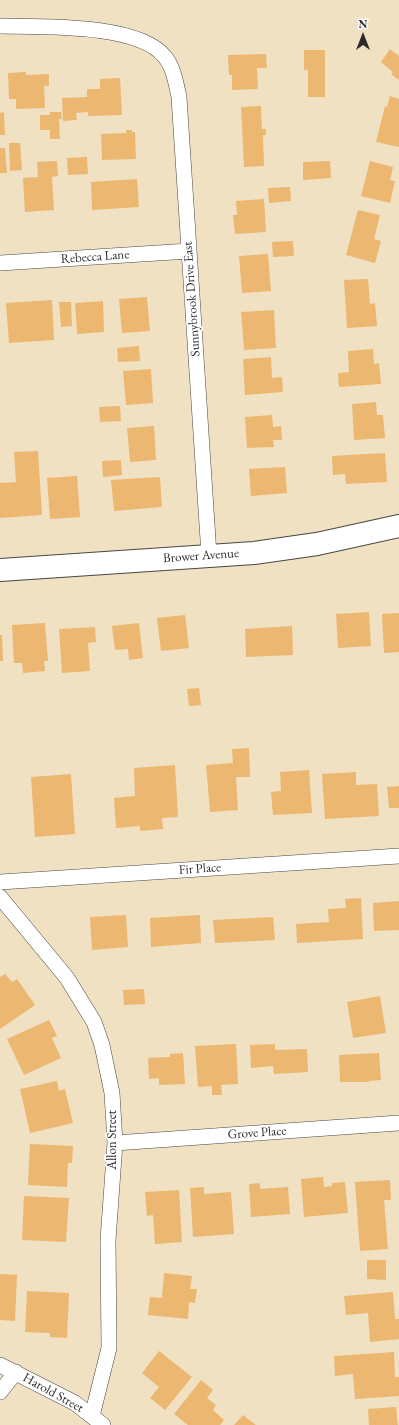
<!DOCTYPE html>
<style>
body{margin:0}
#map{position:relative;width:399px;height:1425px;overflow:hidden;background:#f0e1c2;font-family:"EB Garamond",serif}
canvas{display:block}
.north{position:absolute;left:343px;top:16px;width:40px;height:40px;-webkit-text-stroke:3px #fff;paint-order:stroke;rotate:0deg;font-size:11px;font-weight:700;line-height:16px;text-align:center;color:#2b2b2b}
.north::after{content:'';display:block;margin:auto;width:14px;height:18px;background:#2b2b2b;clip-path:polygon(50% 0,100% 100%,50% 72%,0 100%)}
</style>
<div id="map">
<canvas width="399" height="1425"></canvas>
<div class="north">N</div>
</div>
<script>
const ctx = document.querySelector('canvas').getContext('2d');
ctx.lineJoin = 'round';
function fillPath(path, color) { ctx.fillStyle = color; ctx.fill(path, 'evenodd'); }
function stroke(path, color, width, dash) { ctx.strokeStyle = color; ctx.lineWidth = width; ctx.lineCap = dash ? 'butt' : 'round'; ctx.setLineDash(dash || []); ctx.stroke(path); }
function drawText(font, color, halo, rows, align = 'center') {
  ctx.font = font + ' "EB Garamond",serif'; ctx.lineWidth = 3.5; ctx.setLineDash([]); ctx.textBaseline = 'middle'; ctx.strokeStyle = halo; ctx.fillStyle = color; for (const [text, x, y, turn = 0] of rows) {
    ctx.save(); ctx.translate(x, y); ctx.rotate((+turn || 0) * Math.PI / 180); ctx.textAlign = isNaN(turn) ? turn : align; if (halo) ctx.strokeText(text, 0, 0); ctx.fillText(text, 0, 0); ctx.restore();
  }
}
fillPath(new Path2D(`
 M390,49l9,7v24l-8,-6 2,-2 -12,-10z
 M304,50h21v47h-17v-27h-4z
 M266,54l1,14h-10l1,21 -26,1v-15h-3l-1,-20z
 M26,72v3l23,-1v12h-5l1,22 -29,1v-10h-7l-1,-26z
 M120,78l2,37 -34,1v-4l-12,1 1,7 -14,1 -1,-23 25,-1v-8h13v-10z
 M390,96l9,3v48l-23,-5 9,-36 2,1z
 M261,106l1,23h4v6h-3l1,31 -20,1 -3,-60z
 M4,112l1,23h-5v-22z
 M50,112h11l1,7h-3l1,20h-10v-9h-10v-15h10z
 M126,130h6v2h3l1,27 -34,1 -1,-26 25,-1z
 M9,143h11l2,27 -12,1z
 M0,148h5l2,25h-7z
 M87,157l1,17 -20,1 -1,-17z
 M57,161l1,15 -6,1 2,33 -29,2 -2,-34 15,-1 -1,-15z
 M330,161l1,17 -28,2v-18z
 M370,161l23,6 -3,13 5,1 -5,22 -29,-7z
 M137,179l2,28 -47,3 -1,-28z
 M290,187l1,14 -22,2 -1,-15z
 M264,199l2,33 -31,2 -2,-19h4l-1,-14z
 M358,210l22,5 -6,24 7,2 -6,22 -29,-8z
 M293,241l1,15 -21,1 -1,-15z
 M268,254l3,37 -29,2 -3,-37z
 M368,279l2,25 5,-1 2,23 -30,2 -3,-48z
 M147,297l3,34 -28,2 -3,-34z
 M52,300l2,40 -45,3 -3,-40z
 M103,301l1,31 -27,2 -2,-31z
 M59,302h12l1,24 -11,1z
 M274,310l2,38 -32,2 -3,-38z
 M139,346l1,15 -22,1 -1,-14z
 M373,349l1,15 5,-1 2,21 -42,3 -1,-14 11,-1 -1,-21z
 M271,357l1,21 10,-1 1,15 -38,3 -2,-36z
 M151,369l2,34 -27,2 -3,-34z
 M376,402l1,13h6l2,23 -31,2 -2,-36z
 M120,406l1,15 -21,1 -1,-15z
 M272,415l1,12 8,-1 1,14h-9l1,7 -27,1 -2,-31z
 M154,426l2,34 -26,2 -3,-34z
 M38,451l4,64 -42,3v-35l16,-1 -2,-30z
 M385,453l2,29 -41,2 -1,-10 -12,1 -1,-19z
 M121,460l1,15 -19,2 -1,-16z
 M285,467l2,26 -36,3 -2,-27z
 M77,476l3,41 -30,2 -3,-41z
 M160,477l2,30 -48,4 -3,-31z
 M369,612l2,34 -33,2 -2,-34z
 M399,613v39l-15,1 -2,-39z
 M185,615l4,33 -28,3 -4,-33z
 M45,623l3,38h-4l1,10 -22,2 -1,-10h-8l-2,-38z
 M139,623l4,35 -14,2 -1,-11 -13,1 -3,-24z
 M292,626l1,29 -47,2 -1,-28z
 M95,627l1,15 -8,1 2,28 -28,2 -3,-44z
 M0,635h2l1,26h-3z
 M199,688l2,17 -12,1 -2,-17z
 M249,748l1,29h-14l2,33 -28,2 -4,-47 27,-2 -1,-14z
 M175,765l3,52 -16,1 1,11 -23,2v-5l-24,2 -2,-30 21,-2 -1,-28z
 M309,770l3,43 -39,2 -2,-23 10,-1 -1,-19z
 M356,772v13l21,-1 2,32 -54,3 -3,-45z
 M71,774l4,60 -40,3 -4,-60z
 M399,786v22h-10l-2,-21z
 M361,898l2,41 -66,4 -1,-19 33,-2 -1,-13 18,-1 -1,-9z
 M399,901v29l-25,1 -1,-28z
 M126,915l2,32 -36,3 -2,-33z
 M200,915l1,28 -50,4 -1,-29z
 M273,917l2,23 -60,3 -2,-23z
 M5,974l7,8 5,-3 18,26 -35,24v-52z
 M144,989l1,15 -21,1 -1,-15z
 M380,996l6,37 -33,5 -6,-36z
 M49,1020l8,16 -5,2 9,20 -37,17 -17,-36z
 M236,1044l2,40 -17,1 1,10h-10v-9l-14,1 -3,-41z
 M275,1044v6l32,-1 1,23 -34,2 -1,-8 -22,2 -1,-23z
 M183,1053l2,31 -26,1v-7l-10,1 -1,-21 22,-1v-3z
 M379,1053l2,27 -12,1v1h-29l-1,-27z
 M57,1081l2,10 6,-2 8,34 -43,10 -10,-44z
 M30,1144l43,2 -1,17h-4l-1,24 -39,-2z
 M323,1177l1,10 8,-1v-3l13,-1 3,31 -44,4 -3,-38z
 M390,1180l1,20h-7l4,49 -28,2 -5,-69z
 M260,1183v6l28,-2 2,27 -39,3 -2,-33z
 M204,1187v7l27,-2 3,42 -41,3 -3,-49z
 M179,1190l3,52 -27,2 -2,-29 -6,1 -2,-24z
 M24,1196l45,2 -3,44 -44,-2z
 M367,1260h19v20l-19,-1z
 M164,1273l28,3 -2,13h7l-2,14 -6,-1 -1,17 -40,-4 2,-18 12,1z
 M0,1274l17,1 -2,46 -15,-1z
 M27,1291l42,2 -2,45 -17,-1v-4l-25,-1z
 M393,1292l2,27h4v20l-29,3 -2,-29 -22,2 -2,-19z
 M159,1351l33,26 -27,33 -15,-12 9,-11 -17,-14z
 M394,1352l1,25h4v19l-44,3 -2,-25 -18,2 -1,-20z
 M201,1380l12,10 -6,8 9,7 -3,5 11,10 -4,5h-32l-14,-11z
 M396,1407l2,18h-29l-1,-16z
 M243,1415l13,10h-22z`), '#ecb771');
const street = new Path2D(`
 M0,26c40,1 139,-3 165,31 9,11 11,27 14,40l30,458
 M0,263l189,-12
 M0,882l399,-26
 M0,897l67,81 27,44 8,23 10,48 3,50 -7,97 1,108 -17,68
 M115,1143l284,-20
 M0,1365l75,38 28,22
 M0,1392l16,-20`);
const secondary = new Path2D(`
 M0,570l254,-17 63,-9 82,-18`);
stroke(street, '#494642', 16);
stroke(secondary, '#494642', 24);
stroke(street, '#fff', 15);
stroke(secondary, '#fff', 22);
drawText('13px', '#2b2b2b', '#fff', [
 ["Rebecca Lane",95,257,-4],
 ["Sunnybrook Drive East",192,299,-94],
 ["Brower Avenue",201,556,-4],
 ["Fir Place",200,869,-4],
 ["Grove Place",257,1133,-4],
 ["Allon Street",112,1140,-90],
 ["Harold Street",53,1393,29]
]);
</script>
